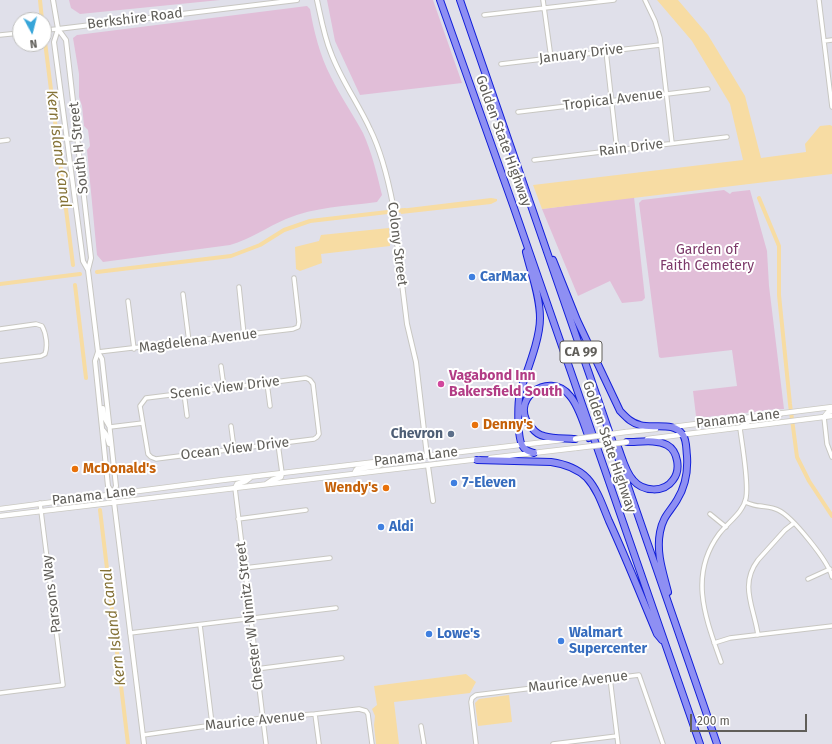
<!DOCTYPE html>
<style>
body{margin:0}
#map{position:relative;width:832px;height:744px;overflow:hidden;background:#e0e0ea;font-family:"Fira Sans",sans-serif}
canvas{display:block}
.north{position:absolute;left:12px;top:12px;width:40px;height:40px;box-sizing:border-box;background:#fff;border:1px solid #bfbfbd;border-radius:50%;rotate:173deg;font-size:11px;font-weight:700;line-height:16px;text-align:center;color:#605e59}
.north::after{content:'';display:block;margin:auto;width:14px;height:18px;background:#37a5d9;clip-path:polygon(50% 0,100% 100%,50% 72%,0 100%)}
.scale{position:absolute;left:690px;top:714px;width:117px;height:18px;box-sizing:border-box;border:2px solid #605e59;border-top:0;padding-left:5px;font-size:12px;line-height:14px;white-space:nowrap;color:#605e59;-webkit-text-stroke:3px #fff;paint-order:stroke}
</style>
<div id="map">
<canvas width="832" height="744"></canvas>
<div class="north">N</div>
<div class="scale">200 m</div>
</div>
<script>
const ctx = document.querySelector('canvas').getContext('2d');
ctx.lineJoin = 'round';
function fillPath(path, color) { ctx.fillStyle = color; ctx.fill(path, 'evenodd'); }
function stroke(path, color, width, dash) { ctx.strokeStyle = color; ctx.lineWidth = width; ctx.lineCap = dash ? 'butt' : 'round'; ctx.setLineDash(dash || []); ctx.stroke(path); }
function drawText(font, color, halo, rows, align = 'center') {
  ctx.font = font + ' "Fira Sans",sans-serif'; ctx.lineWidth = 4; ctx.setLineDash([]); ctx.textBaseline = 'middle'; ctx.strokeStyle = halo; ctx.fillStyle = color; for (const [text, x, y, turn = 0] of rows) {
    ctx.save(); ctx.translate(x, y); ctx.rotate((+turn || 0) * Math.PI / 180); ctx.textAlign = isNaN(turn) ? turn : align; if (halo) ctx.strokeText(text, 0, 0); ctx.fillText(text, 0, 0); ctx.restore();
  }
}
fillPath(new Path2D(`
 M69,0h151l-140,14 -9,-6z
 M327,0h106l29,83 -102,12 -25,-54z
 M307,6l3,3c4,23 10,47 21,68 9,19 22,37 32,56 9,20 14,41 19,62l-5,7c-30,4 -63,5 -91,17 -19,8 -35,20 -56,26l-127,17 -6,-7 -10,-105 3,-4 -2,-16 -4,-4 -2,-20 -3,-9v-23l-6,-36 4,-3z
 M724,190l6,4 2,-2 18,-2 17,61 2,35 15,123 -20,1 -1,1 -56,6 -11,-1 -3,-25 44,-5 -5,-36 -71,8 -2,-1 -20,-154 3,-3z
 M634,197l11,101 -3,3 -20,2 -12,-22 -32,15 -36,-87z`), '#e1bed8');
fillPath(new Path2D(`
 M657,0h21l30,35 37,61 16,62 45,-6 -1,-8 15,-18 10,-1 2,1v48l-290,35 -9,-24 210,-25 -13,-56 -38,-63z
 M491,198l6,1v2l-6,3 -90,10 -1,-5z
 M389,228l1,18 -69,8 1,9 -22,8 -4,-2 -1,-22 24,-6 2,-6z
 M466,674l10,8 -6,11 -76,9 5,42h-23l-2,-19 1,-9 -3,-7 5,-4 -3,-19z
 M509,695l3,27 -34,4 -3,-23 4,-4z`), '#f7dca3');
stroke(new Path2D(`
 M40,0l2,20
 M44,34l29,231
 M759,198l20,48v49l11,109 7,53 12,24 23,35
 M97,272l134,-16 29,-11 24,-15 26,-9 95,-11
 M0,284l80,-10
 M75,285l11,93
 M100,510l28,234`), '#f7dca3', 4);
const minor = new Path2D(`
 M543,0l8,58
 M645,0l10,21 5,17 12,105
 M819,0l13,107
 M484,15l130,-15
 M44,30l14,-1
 M0,35l20,-2
 M824,41l8,-1
 M606,51l11,99
 M501,64l159,-19
 M518,112l190,-23
 M0,141l8,-1
 M534,160l193,-23
 M393,205l1,14
 M239,287l5,48
 M183,294l6,48
 M128,301l6,48
 M0,329l36,-5 6,2c4,7 6,20 3,28l-4,2 -41,5
 M98,352l195,-23 5,-2 1,-5 -5,-44
 M221,366l3,22
 M306,378l4,2 3,4 6,50 -2,3 -3,2 -158,20 -5,-2 -3,-3 -8,-48 6,-8z
 M267,383l3,23
 M184,393l3,23
 M824,417l3,27 5,13
 M231,426l3,23
 M110,427l33,-4
 M278,444l4,29
 M235,488l31,256
 M745,502c5,2 10,4 15,4 6,1 12,1 18,4 14,6 51,52 54,67
 M710,514l16,13
 M238,519l68,-9
 M244,568l86,-10
 M808,579l22,-10
 M200,625l12,99
 M130,633l206,-25
 M758,635c-4,-28 -19,-50 0,-75l27,-30 9,-7
 M714,643l16,-5 102,-12
 M721,662c-15,-43 -33,-86 -2,-128 9,-12 24,-21 27,-36 3,-16 -4,-53 -6,-70 8,-10 20,-7 31,-10 3,0 6,-2 9,-3
 M256,669l86,-11
 M610,678l8,66
 M0,693l63,-8 -23,-182
 M315,714l4,30
 M421,726l3,18
 M143,735l120,-17 52,-4 44,-5 7,2 2,3 4,30
 M476,744l-5,-42 1,-4 4,-3 163,-20 24,69
 M553,744l64,-8`);
const tertiary = new Path2D(`
 M53,0l5,29 -4,13 29,219 5,9 3,-12 -25,-218 -8,-11
 M317,0c4,18 7,36 14,53 10,27 27,50 39,76 12,24 18,50 23,76
 M58,29l239,-29
 M67,139l11,-1
 M394,219l13,105 9,38 11,94
 M88,270l10,82 4,7 2,18 12,109 -3,8
 M98,352l-3,9 13,125 5,8 31,250
 M103,408l2,11 4,7
 M103,430l3,4 3,10
 M428,466l5,35`);
const secondary = new Path2D(`
 M824,417l4,-5 4,-1
 M672,427l160,-20
 M626,432l30,-3
 M647,439l185,-23
 M490,458l86,-10
 M354,474l2,-4 1,-1 21,-3 8,-4
 M266,484l6,-4 9,-3 1,-4
 M235,488l2,-4 9,-3 4,-3
 M0,509l223,-29 339,-40
 M0,516l479,-57`);
const motorway = new Path2D(`
 M440,0l74,208 186,536
 M460,0l257,744
 M526,252c5,21 14,44 14,66 0,22 -13,52 -20,74 -2,10 -4,51 5,57 2,2 6,3 9,4
 M553,260l24,60 43,91c6,6 11,12 20,14 13,4 34,-4 43,10 4,6 3,14 4,21 1,15 -2,31 -10,44 -7,12 -14,16 -17,32 -4,21 3,40 8,60
 M575,439c-9,-1 -21,0 -31,-3 -5,-1 -9,-4 -12,-8 -26,-27 17,-59 38,-32 9,10 14,29 19,42
 M618,447c4,10 7,24 15,33 10,12 31,13 40,0 8,-10 5,-29 -6,-35 -11,-6 -27,-3 -40,-3
 M477,460l74,2c14,2 26,6 36,16 11,12 16,29 22,43 17,37 32,75 48,113l5,6`);
stroke(minor, '#c8c7c2', 5.5);
stroke(tertiary, '#c8c7c2', 6);
stroke(secondary, '#cac9c2', 6);
stroke(motorway, '#1320d8', 8);
stroke(minor, '#fff', 3.5);
stroke(tertiary, '#fff', 4);
stroke(secondary, '#fff', 4.5);
stroke(motorway, '#8e8ff3', 6);
const secondaryBridge = new Path2D(`
 M575,439l51,-7
 M576,448l51,-6`);
stroke(secondaryBridge, '#cac9c2', 6, []);
stroke(secondaryBridge, '#fff', 4.5);
for (const [x, y, r, color] of [
 [472,277,4,"#3f7fe0"],
 [441,384,4,"#d1479c"],
 [475,425,4,"#e8710a"],
 [451,434,4,"#5c6f8a"],
 [75,469,4,"#e8710a"],
 [454,483,4,"#3f7fe0"],
 [386,488,4,"#e8710a"],
 [381,527,4,"#3f7fe0"],
 [429,634,4,"#3f7fe0"],
 [561,641,4,"#3f7fe0"]
]) { const dot = new Path2D(); dot.arc(x, y, r, 0, 2 * Math.PI); ctx.fillStyle = color; ctx.fill(dot); stroke(dot, '#fff', 1.5); }
for (const [x, y, w] of [
 [581,352,42]
]) { const box = new Path2D(); box.roundRect(x - w / 2, y - 11, w, 22, 3); ctx.fillStyle = '#fff'; ctx.fill(box); stroke(box, '#605e59', 1); }
drawText('bold 13px', '#605e59', null, [
 ["CA 99",581,352]
]);
drawText('14px', '#605e59', '#fff', [
 ["Berkshire Road",135,19,-7],
 ["January Drive",581,54,-7],
 ["Tropical Avenue",613,100,-7],
 ["Golden State Highway",503,141,70],
 ["South H Street",79,148,-96],
 ["Rain Drive",631,148,-7],
 ["Colony Street",397,244,83],
 ["Magdelena Avenue",198,341,-7],
 ["Scenic View Drive",225,388,-7],
 ["Panama Lane",738,419,-7],
 ["Golden State Highway",609,447,71],
 ["Ocean View Drive",235,449,-7],
 ["Panama Lane",416,457,-7],
 ["Panama Lane",94,496,-7],
 ["Parsons Way",52,594,-97],
 ["Chester W Nimitz Street",250,616,-97],
 ["Maurice Avenue",578,682,-7],
 ["Maurice Avenue",255,721,-6]
]);
drawText('14px', '#7d3a6a', '#fff', [
 ["Garden of",707,250],
 ["Faith Cemetery",707,266]
]);
drawText('bold 14px', '#366cbe', '#fff', [
 ["CarMax",480,277],
 ["7-Eleven",462,483],
 ["Aldi",389,527],
 ["Walmart",569,633],
 ["Supercenter",569,649],
 ["Lowe's",437,634]
], 'left');
drawText('bold 14px', '#b23c85', '#fff', [
 ["Vagabond Inn",449,376],
 ["Bakersfield South",449,392]
], 'left');
drawText('bold 14px', '#c56008', '#fff', [
 ["Denny's",483,425],
 ["McDonald's",83,469],
 ["Wendy's",378,488,"right"]
], 'left');
drawText('bold 14px', '#4e5e75', '#fff', [
 ["Chevron",443,434]
], 'right');
drawText('italic 15px', '#857338', '#fff', [
 ["Kern Island Canal",58,149,83],
 ["Kern Island Canal",114,627,-97]
]);
</script>
